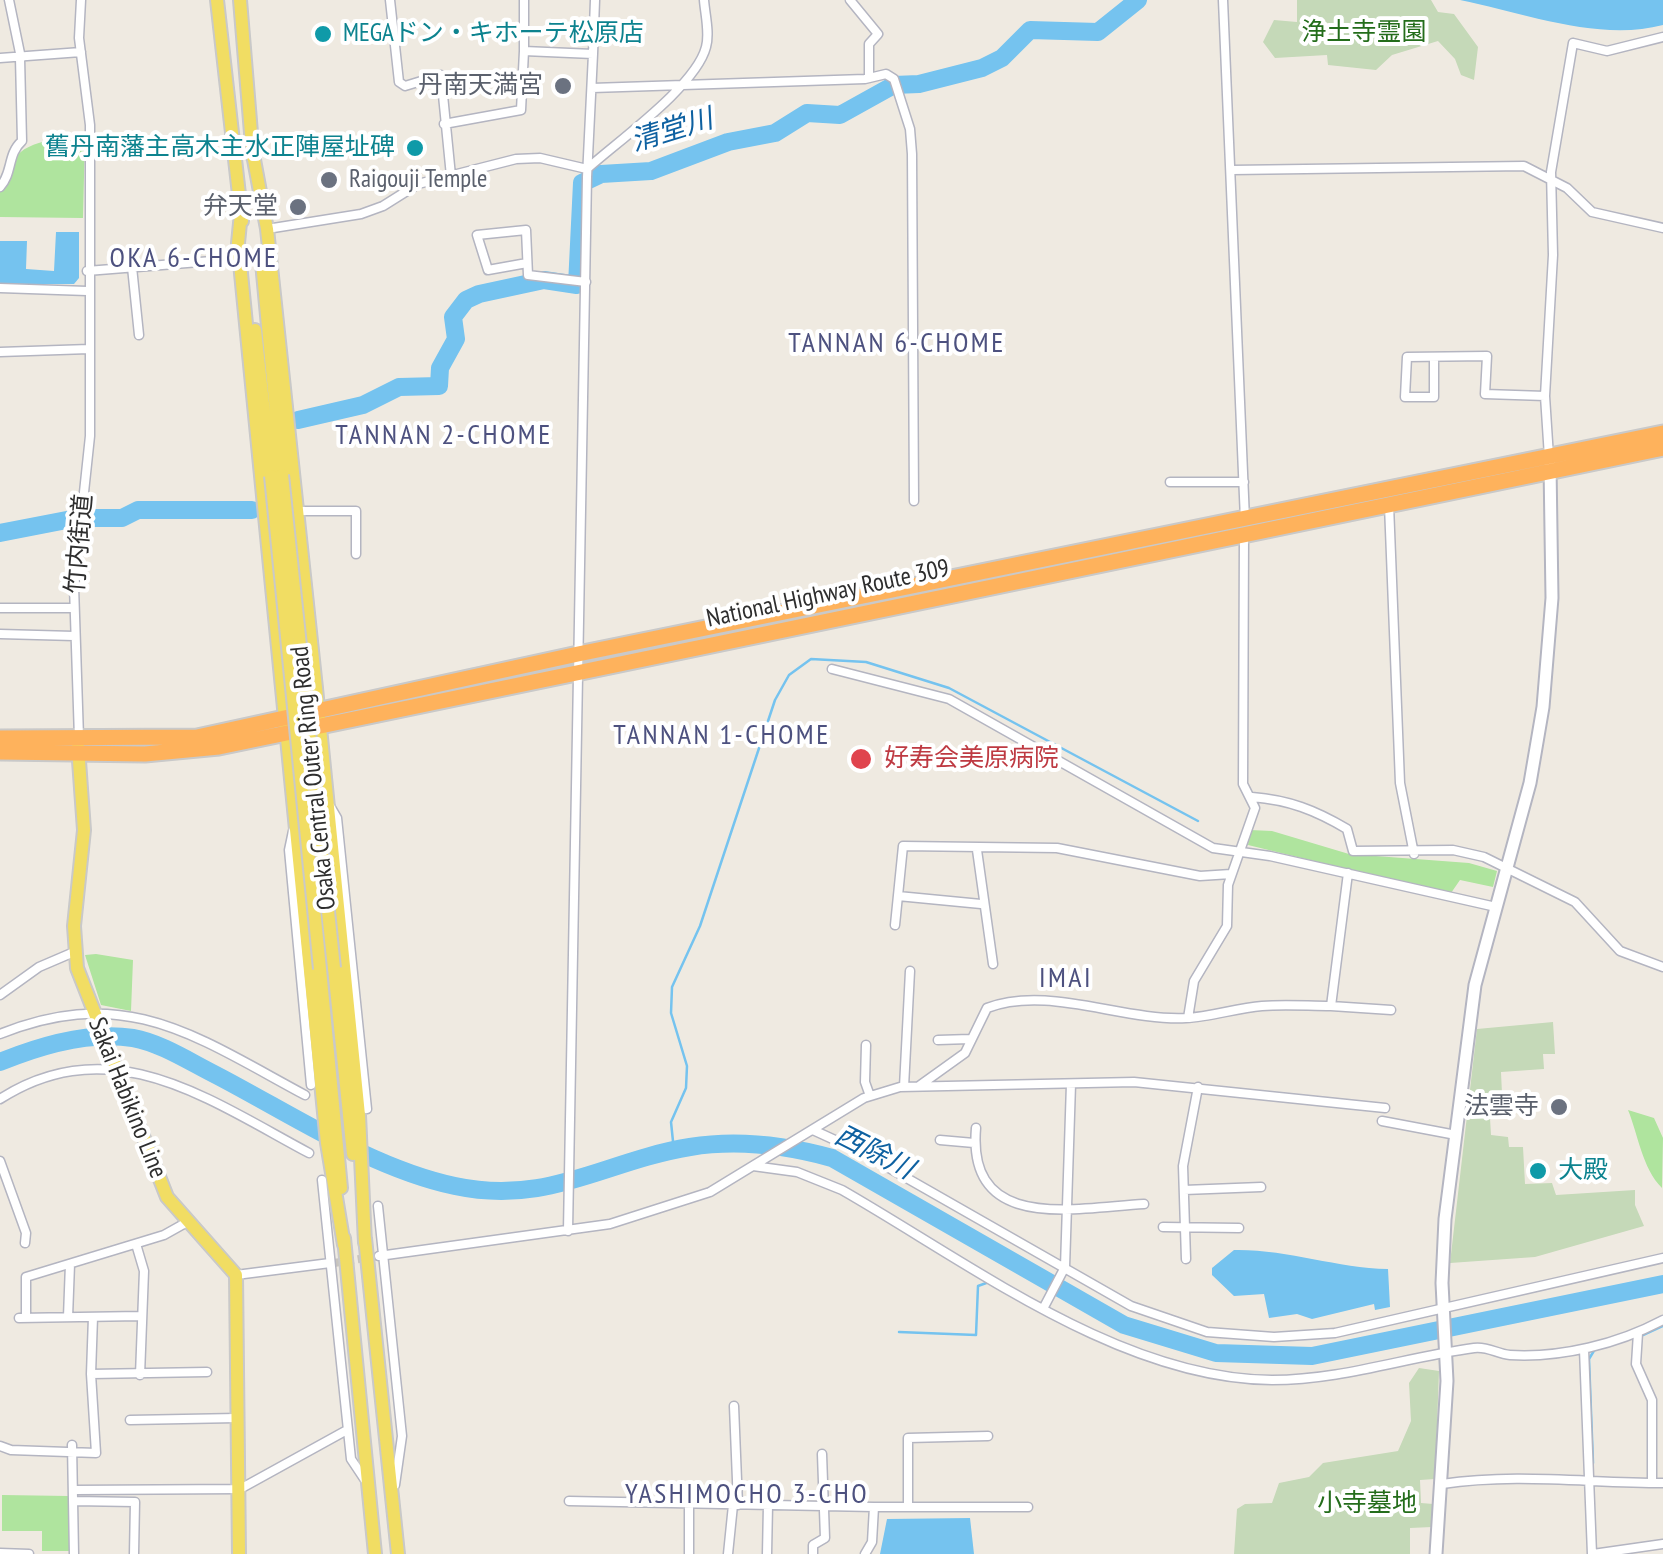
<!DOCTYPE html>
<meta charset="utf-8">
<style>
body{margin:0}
canvas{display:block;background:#efeae1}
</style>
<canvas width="1663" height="1554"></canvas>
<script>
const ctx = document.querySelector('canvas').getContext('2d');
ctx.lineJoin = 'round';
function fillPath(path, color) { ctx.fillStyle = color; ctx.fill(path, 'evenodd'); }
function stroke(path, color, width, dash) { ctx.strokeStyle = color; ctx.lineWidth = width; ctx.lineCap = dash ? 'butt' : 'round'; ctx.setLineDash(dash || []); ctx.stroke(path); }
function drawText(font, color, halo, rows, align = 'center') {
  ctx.font = font + ' "PT Sans Narrow","Noto Sans JP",sans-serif'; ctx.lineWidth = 8; ctx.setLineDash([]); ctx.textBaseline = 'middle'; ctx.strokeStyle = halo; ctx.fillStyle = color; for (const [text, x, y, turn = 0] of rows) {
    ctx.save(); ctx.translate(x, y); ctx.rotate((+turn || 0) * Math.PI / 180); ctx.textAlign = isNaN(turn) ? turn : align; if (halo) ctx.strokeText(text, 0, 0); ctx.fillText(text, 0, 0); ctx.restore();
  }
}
fillPath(new Path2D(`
 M85,135l-2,83 -83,-1v-26c11,-10 8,-16 13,-28 7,-23 52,-25 72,-28z
 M1250,830l22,1 77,23 120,9 28,8 -4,16 -33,-7 -9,13h-5l-198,-48z
 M96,954l37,6 -2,51 -30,-6 -16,-50z
 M1628,1110l26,8 9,20 -1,50c-20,-20 -24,-54 -34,-78z
 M2,1495l67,1v55h-27v-20h-40z`), '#afe49e');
fillPath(new Path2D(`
 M1297,0h134l7,12 16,2 24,33 -4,33 -13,-5 -6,-16 -17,-18 -46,14 -16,15 -48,-5 -1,-10 -52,3 -12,-16 11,-22 23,2z
 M1553,1022l2,32h-12l1,15 -43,3 2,44 -13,2 1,17 17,2 1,10h14l2,37 27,-1 4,12 79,-5v15l9,21 -109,31 -85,6 27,-234z
 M1419,1368l20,3 -4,108 -15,1 1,23 12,1 -1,23 -22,1v26h-176l3,-45 8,-5 27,-1 7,-20 30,-6 14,-14 75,-12 13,-30 -2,-38z`), '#c5d9b8');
fillPath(new Path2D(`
 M1460,0h203v25c-64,17 -139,-12 -203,-25z
 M56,232h23v46l-5,6h-74v-43h27l-1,28 28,2z
 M1234,1250c53,-1 102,18 154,19l2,38 -15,3 -1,-6 -62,15 -15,-5 -28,4 -5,-24 -30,2 -22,-21v-7z
 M970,1518l4,36h-94l7,-35z`), '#75c3ef');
stroke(new Path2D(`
 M674,1151l-3,-29 15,-34 1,-22 -16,-53 1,-26 28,-61 75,-226 14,-25 22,-16 55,3 83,26 249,133
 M899,1332l77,3 2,-49 11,-4
 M1643,1335l20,-9
 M1593,1463l-4,-104 6,-10`), '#75c3ef', 2.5);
stroke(new Path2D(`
 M298,420l65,-15 36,-18 40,-1 1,-18 16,-29 -3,-22 13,-17 13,-6 65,-14 33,5 5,-102 19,-9 50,-3 77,-29 47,-9 32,-20 33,2 54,-30 25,-1 63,-16 20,-10 28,-28 68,2 40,-32
 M0,533l77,-15h45l16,-8h114
 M0,1062c39,-16 89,-31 133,-24 28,5 57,24 83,37 75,39 155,93 239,111 93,20 149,-25 235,-39 49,-8 95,-2 142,11l292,167 92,28 96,3 351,-72`), '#75c3ef', 18);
stroke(new Path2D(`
 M334,1263l45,-7`), '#c8c4bd', 8, [8, 4]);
const street = new Path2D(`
 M9,0l12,58
 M390,0l9,82 6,4 36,-11 10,101
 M524,0v51l69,3 -6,123 -19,1054
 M850,0l28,34 -9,10v34
 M1223,0l22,520
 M593,54l2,-54
 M0,58l81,-6
 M592,88l273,-9 21,-5 8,5 16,50 2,25 2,347
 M444,124l77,-14 3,-59
 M587,169c31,-28 109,-83 119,-122 4,-14 -1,-33 -2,-47
 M1232,170l292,-4 43,22 25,24 71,16
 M0,187c13,-14 7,-33 22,-46l-2,-83
 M267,229l94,-15 22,-8 35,-22 98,-25 24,-1 47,11
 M527,263l-39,7 -11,-35 49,-5 2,45 58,7
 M132,267l7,68
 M87,271l125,-10 27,-7
 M0,288l87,3
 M0,352l89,-3
 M1434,357v40h-29l2,-40 80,-1 -2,38 60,2
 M1549,457l-4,-61 8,-141 -2,-83 22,-129 34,8 56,-14
 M1170,482h74
 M1389,505l11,278 14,71
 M296,511h60v43
 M0,608h74
 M0,634l74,2
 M832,669l117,30 264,149 57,8 226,51
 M79,738l-5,-152 16,-150v-311l-11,-87 2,-38
 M1252,797c37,3 63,13 95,32l6,22 100,-1 31,7 91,45 45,49 43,16
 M330,806l7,12 30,291
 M293,831l-4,19 22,235
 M977,850l16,114
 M898,896l83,8
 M895,925l8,-79 154,2 143,28 31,-2
 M0,995l39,-28 35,-15
 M1331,1006l60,4
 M1188,1018l6,-37 33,-55 1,-41 27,-77 -12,-24 1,-250
 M0,1034c126,-51 197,3 305,61
 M938,1040l32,-1
 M866,1045l-1,37 5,14
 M919,1086l46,-33 22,-45c61,-23 134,13 199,10 25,-1 50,-10 76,-12 23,-2 46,0 69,0l17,-133
 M904,1087l6,-116
 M0,1099c111,-71 208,0 309,54
 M1382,1121l74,14
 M976,1128c-9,105 98,80 168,76
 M813,1130l48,22 270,154 76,26 67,5 61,-4 328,-75
 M940,1140l34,3
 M0,1161l26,72 -1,10
 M753,1166l44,6 45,18c129,74 279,189 430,190 70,0 134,-23 202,-32 14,-2 23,6 36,7 51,3 108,-11 153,-35
 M322,1180l29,279 14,21
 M1184,1190l77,-3
 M378,1206l24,230 -7,49
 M1163,1227l76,1
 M136,1244l8,27 -4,104
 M379,1256l231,-32 100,-32 154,-94 36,-11 234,-5 251,26
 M1186,1259l-3,-93 15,-79
 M236,1275l94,-12
 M1044,1307l21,-40 6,-183
 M68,1317l2,-53
 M93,1317l-2,57 116,-2
 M19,1318l121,-2
 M26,1318v-41l138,-42 25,-14
 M1638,1333l-2,31 16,36v83
 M1584,1349l8,205
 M734,1406l4,99
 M130,1420l107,-2
 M72,1445l2,109
 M0,1446l11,4 85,3 -5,-79
 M1442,1484c75,-11 146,-1 221,-1
 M75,1490l165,-1 107,-59
 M74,1501l61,1 -1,52
 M569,1501l305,6 -2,35 -7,12
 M689,1507v47
 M874,1507h154
 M908,1507v-69l80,-2
 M0,1553l29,1
 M728,1554l5,-49
 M767,1554l1,-49
 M813,1554v-9l12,-7 -3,-84
 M1593,1554l70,-10`);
const secondary = new Path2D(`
 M1436,1554l11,-173 -5,-98 3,-64 30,-234 55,-202 13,-76 9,-109 -2,-133`);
const primary = new Path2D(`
 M217,0l25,221
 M240,0l13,157
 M252,149l15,80 49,459 43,427 6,128
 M241,213l-3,30 89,900 17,102
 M261,252l21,223
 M255,330l16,146
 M78,747l6,83 -10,96 3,42 90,229 69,78 3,279
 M334,968l19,186
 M320,969l21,219
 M344,1238l31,316
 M365,1238l33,316`);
const highway = new Path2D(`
 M0,738l197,-1 381,-83 1085,-221
 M0,752l145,2 74,-7 1444,-299`);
stroke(street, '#b4b5c1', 11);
stroke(secondary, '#b4b5c1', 15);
stroke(primary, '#c9c9c9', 16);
stroke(highway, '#c9c9c9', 19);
stroke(street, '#fff', 8);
stroke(secondary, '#fff', 11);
stroke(primary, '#f1dd63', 12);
stroke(highway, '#feb25c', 15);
const primaryBridge = new Path2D(`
 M282,475l52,493
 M271,476l49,493`);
stroke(primaryBridge, '#c9c9c9', 16, []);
stroke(primaryBridge, '#f1dd63', 12);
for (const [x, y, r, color] of [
 [323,34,10,"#0f9aa8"],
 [563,86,10,"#6b7280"],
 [415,148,10,"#0f9aa8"],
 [329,180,10,"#6b7280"],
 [298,207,10,"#6b7280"],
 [861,759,12,"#e0444e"],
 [1559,1107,10,"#6b7280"],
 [1538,1171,10,"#0f9aa8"]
]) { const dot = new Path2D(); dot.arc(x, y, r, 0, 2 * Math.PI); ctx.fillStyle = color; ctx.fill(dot); stroke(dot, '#fff', 4); }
drawText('25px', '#246d1b', '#fff', [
 ["浄土寺霊園",1364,33],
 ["小寺墓地",1367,1504]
]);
drawText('25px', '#0d838f', '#fff', [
 ["MEGAドン・キホーテ松原店",343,34],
 ["舊丹南藩主高木主水正陣屋址碑",395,148,"right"],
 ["大殿",1558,1171]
], 'left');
drawText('25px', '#5b616d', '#fff', [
 ["丹南天満宮",543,86],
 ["Raigouji Temple",349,180,"left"],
 ["弁天堂",278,207],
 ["法雲寺",1539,1107]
], 'right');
drawText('25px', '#2e2e2e', '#fff', [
 ["竹内街道",80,544,-85],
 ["National Highway Route 309",828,594,-12],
 ["Osaka Central Outer Ring Road",314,778,-96],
 ["Sakai Habikino Line",127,1098,68]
]);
drawText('25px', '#be3a42', '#fff', [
 ["好寿会美原病院",884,759]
], 'left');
drawText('italic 28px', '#0e61a1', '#fff', [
 ["清堂川",672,131,-17],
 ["西除川",874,1153,27]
]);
ctx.letterSpacing = '2.5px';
drawText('28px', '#4d517f', '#fff', [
 ["OKA 6-CHOME",194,259],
 ["TANNAN 6-CHOME",897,344],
 ["TANNAN 2-CHOME",444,436],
 ["TANNAN 1-CHOME",722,736],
 ["IMAI",1066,979],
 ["YASHIMOCHO 3-CHO",747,1495]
]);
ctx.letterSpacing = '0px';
</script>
